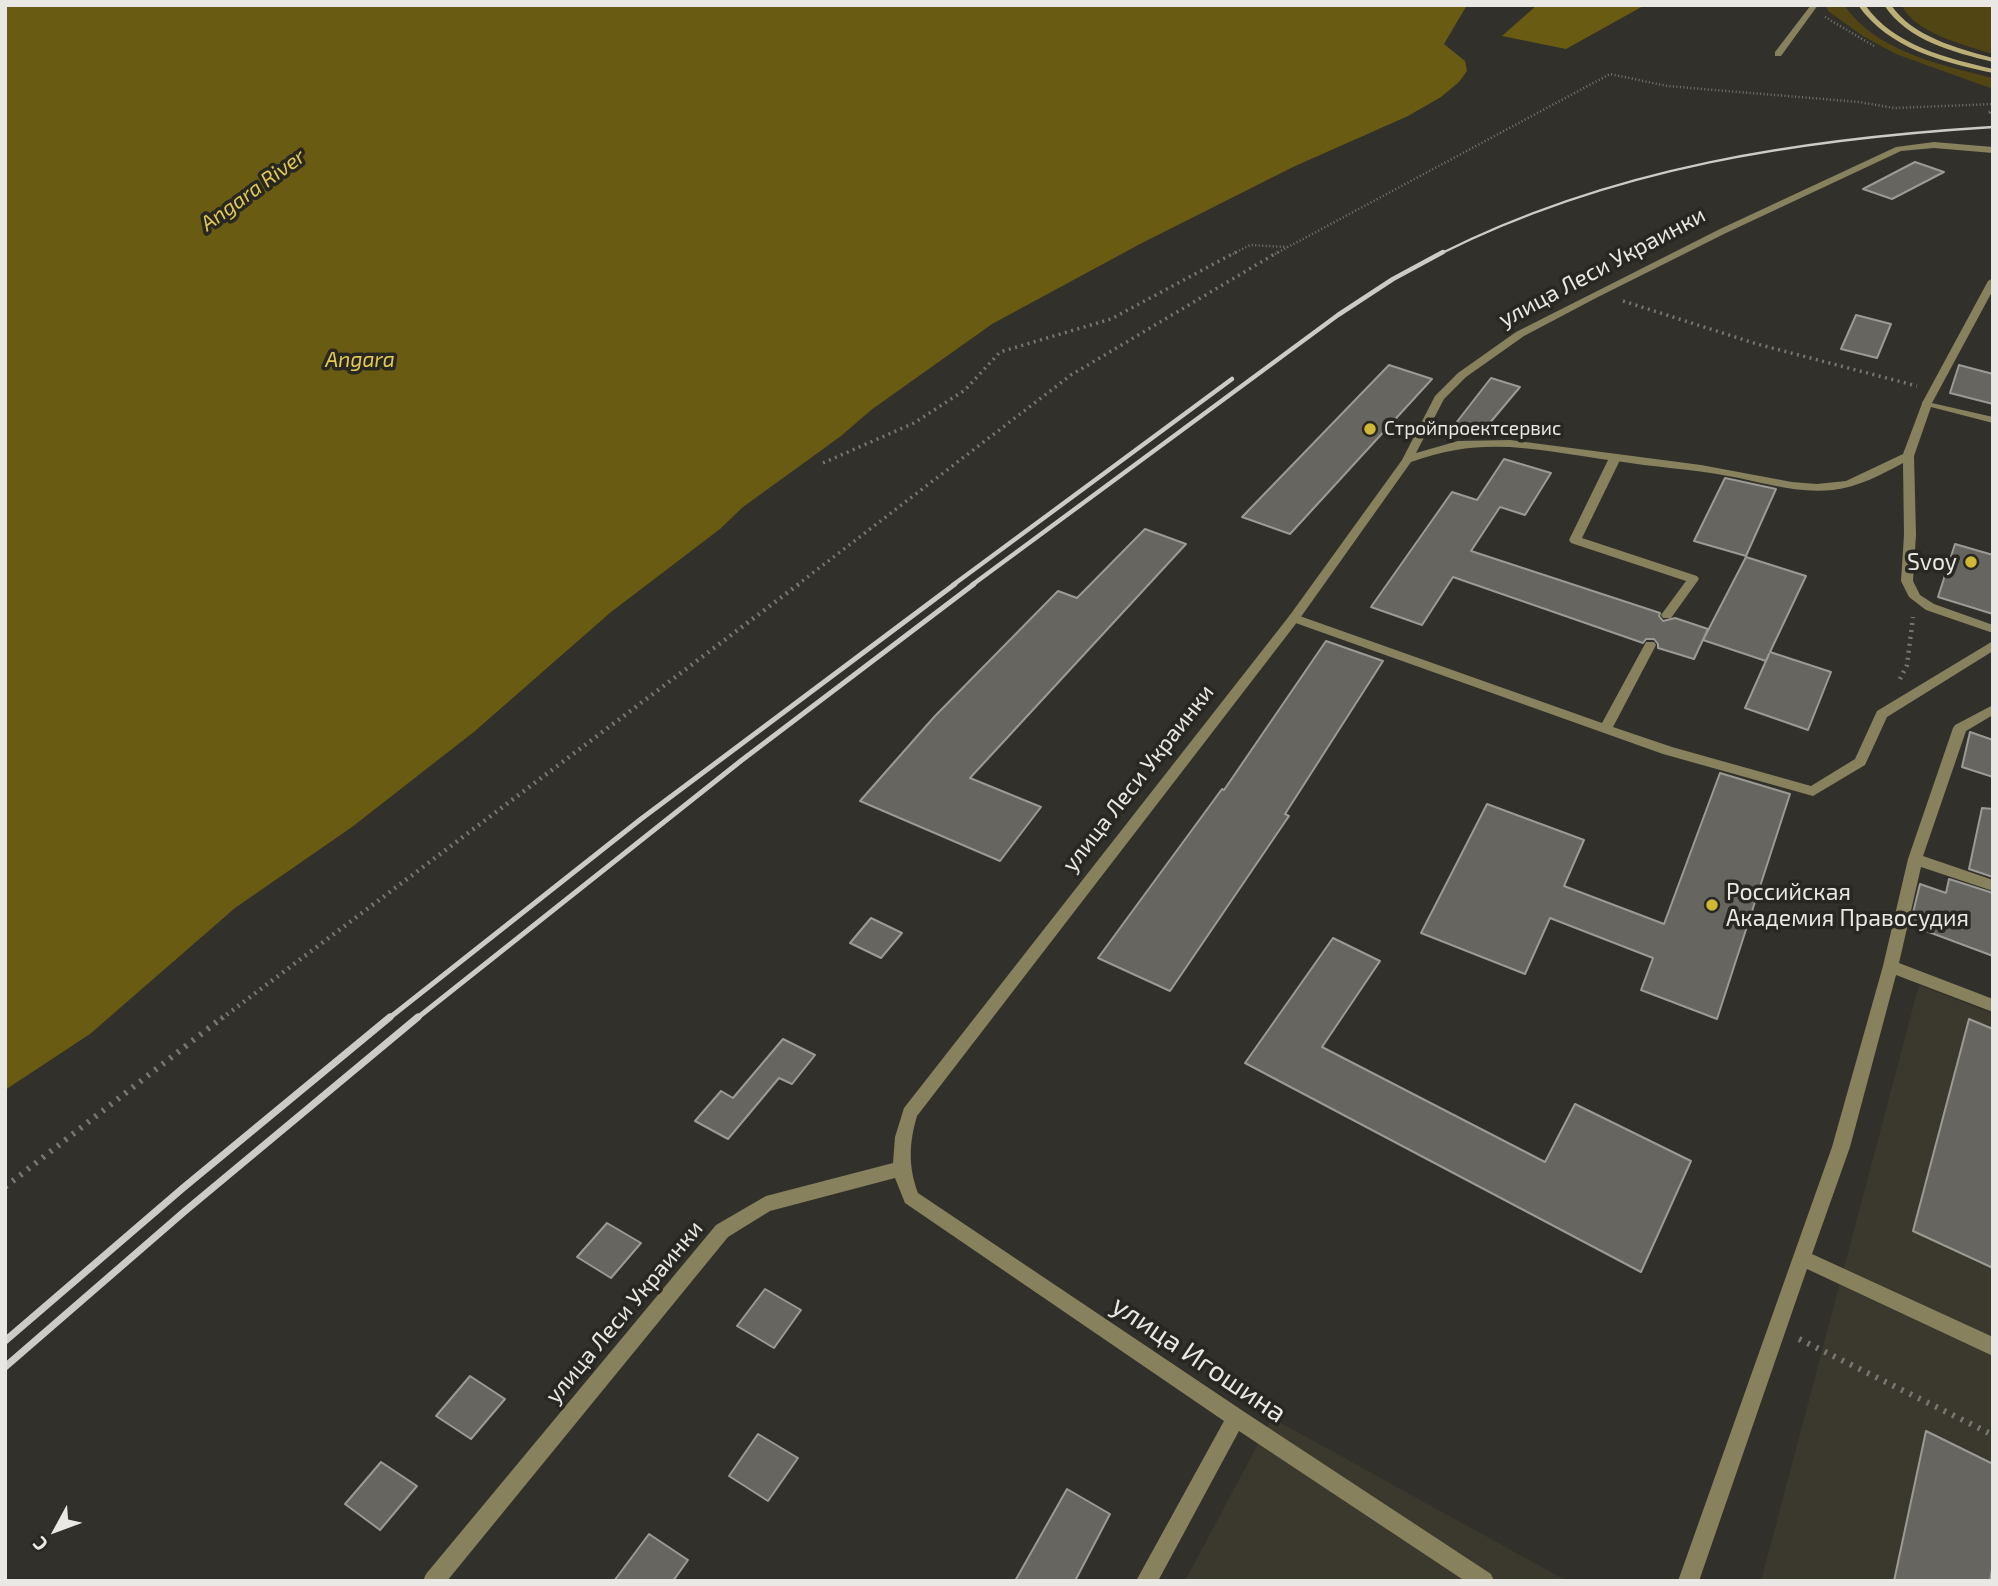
<!DOCTYPE html>
<meta charset="utf-8">
<style>
body{margin:0}
#map{position:relative;width:1998px;height:1586px;overflow:hidden;background:#32302b;font-family:"Exo 2",sans-serif}
canvas{display:block}
.frame{position:absolute;inset:0;border:7px solid #e9e8e5;pointer-events:none}
.north{position:absolute;left:21px;top:1495px;width:70px;height:70px;-webkit-text-stroke:5px #282722;paint-order:stroke;rotate:229deg;font-size:19px;font-weight:700;line-height:28px;text-align:center;color:#e9e8e5}
.north::after{content:'';display:block;margin:auto;width:24px;height:32px;background:#e9e8e5;clip-path:polygon(50% 0,100% 100%,50% 72%,0 100%)}
</style>
<div id="map">
<canvas width="1998" height="1586"></canvas>
<div class="frame"></div>
<div class="north">С</div>
</div>
<script>
const ctx = document.querySelector('canvas').getContext('2d');
ctx.lineJoin = 'round';
function fillPath(path, color) { ctx.fillStyle = color; ctx.fill(path, 'evenodd'); }
function stroke(path, color, width, dash) { ctx.strokeStyle = color; ctx.lineWidth = width; ctx.lineCap = dash ? 'butt' : 'round'; ctx.setLineDash(dash || []); ctx.stroke(path); }
function drawText(font, color, halo, rows, align = 'center') {
  ctx.font = font + ' "Exo 2",sans-serif'; ctx.lineWidth = 7; ctx.setLineDash([]); ctx.textBaseline = 'middle'; ctx.strokeStyle = halo; ctx.fillStyle = color; for (const [text, x, y, turn = 0] of rows) {
    ctx.save(); ctx.translate(x, y); ctx.rotate((+turn || 0) * Math.PI / 180); ctx.textAlign = isNaN(turn) ? turn : align; if (halo) ctx.strokeText(text, 0, 0); ctx.fillText(text, 0, 0); ctx.restore();
  }
}
fillPath(new Path2D(`
 M1919,985l74,29v567h-232z
 M1272,1418l295,163h-382z`), '#3b392d');
fillPath(new Path2D(`
 M1826,5h18c31,46 99,61 149,73v11l-97,-35 -33,-18 -35,-25z
 M1902,5h91v49c-26,-8 -81,-22 -91,-49z`), '#514613');
fillPath(new Path2D(`
 M5,5h1462l-23,39 21,17 2,10 -8,11 -18,15 -33,19 -115,51 -153,77 -148,80 -121,86 -30,26 -98,71 -23,22 -109,83 -136,119 -123,96 -117,81 -145,126 -85,56z
 M1537,5h108l-79,44 -64,-13z`), '#695b12');
const building = new Path2D(`
 M1915,162l29,10 -52,27 -29,-10z
 M1856,315l35,9 -14,34 -36,-9z
 M1389,365l43,14 -142,155 -48,-17z
 M1959,365l34,9v30l-43,-11z
 M1491,378l29,9 -37,44 -27,-8z
 M1504,459l47,14 -26,42 -25,-8 -29,44 189,62 -1,3 4,5 12,-3 33,11 -14,30 -36,-11v-4l-4,-5h-8l-3,4 -190,-66 -31,48 -51,-18 81,-115 25,8z
 M1725,478l51,11 -30,67 -52,-15z
 M1145,529l41,15 -216,234 71,29 -41,54 -140,-60 75,-85 123,-125 19,7z
 M1955,544l38,11v59l-55,-17z
 M1746,557l60,19 -36,76 61,20 -23,58 -63,-22 24,-54 -3,7 -63,-21z
 M1326,641l57,20 -98,153 4,2 -119,175 -72,-33 124,-169 2,1z
 M1970,732l23,8v37l-31,-10z
 M1720,773l70,21 -73,225 -76,-29 12,-32 -103,-40 -25,56 -104,-41 66,-129 97,36 -20,46 100,38z
 M1982,808l11,1v68l-24,-8z
 M1949,879l44,14v63l-83,-31 10,-41 26,9z
 M871,918l31,15 -21,25 -31,-15z
 M1333,938l47,23 -58,86 223,115 30,-58 116,57 -50,111 -396,-209z
 M1969,1019l24,10v239l-80,-37z
 M783,1039l32,16 -23,29 -13,-6 -51,61 -33,-18 26,-30 12,7z
 M607,1223l34,20 -30,35 -34,-21z
 M765,1289l36,21 -27,38 -37,-22z
 M470,1376l35,23 -34,40 -35,-23z
 M1926,1431l67,33v99l-3,18h-96z
 M758,1434l40,24 -30,43 -39,-25z
 M381,1462l36,24 -37,44 -35,-26z
 M1067,1489l43,25 -35,67h-60z
 M649,1534l39,26 -15,21h-59z`);
fillPath(building, '#66655f');
stroke(building, '#9c9a94', 2);
stroke(new Path2D(`
 M1825,17l49,29
 M1993,111l-5,1 5,2
 M1233,254l17,-9 37,2
 M1275,254l335,-180 57,12 192,16 35,6 99,-4`), '#787672', 2.5, [1, 2.5]);
stroke(new Path2D(`
 M1623,301l134,43 160,42
 M823,463l91,-40 51,-33 35,-38 111,-33 125,-67
 M797,585l274,-210 207,-123`), '#787672', 3.5, [2, 4.5]);
stroke(new Path2D(`
 M1900,679l7,-14 6,-48
 M221,1019l578,-435`), '#787672', 4.5, [2, 5]);
stroke(new Path2D(`
 M5,1187l218,-170
 M1799,1339l194,96`), '#787672', 6, [2.5, 7]);
fillPath(new Path2D(`
 M1811,5h7l-37,51h-6v-4z
 M1993,278v12l-61,113 -5,3 -4,-1 -1,-2 66,-122z
 M1615,455l6,3 -39,80 115,38 2,3 -28,39h-8l-2,-3 25,-34 -115,-38 -2,-3 40,-82z
 M1294,614l308,109 44,-81h8l2,3 -43,82 59,20 139,39 44,-27 22,-48 116,-70v10l-106,66 -22,48 -52,31 -150,-42 -373,-133 -2,-3 2,-3z
 M1993,705v10l-27,16 -43,125 70,24v11l-72,-24 -22,96 94,36v13l-97,-37 -46,172 -38,107 181,83v19l-186,-87 -108,312h-21l154,-434 51,-181 25,-107 45,-131 2,-3z`), '#88815e');
fillPath(new Path2D(`
 M1934,142l59,5v6l-59,-5 -33,3 -175,82 -130,65 -72,38 -58,41 -22,22 -28,54 42,-12 52,-1 191,25 91,17 25,2 29,-3 57,-27 20,-53 70,16v6l-62,-16 -17,49 2,79 -3,46 7,14 14,9 59,21v8l-67,-23 -17,-13 -8,-16 3,-46 -1,-72c-22,12 -45,24 -70,27 -36,4 -71,-8 -105,-14 -37,-7 -75,-9 -112,-15 -75,-10 -130,-27 -205,1l-113,159 -381,495c-8,27 -9,50 1,77l325,218 248,163 3,7h-29l-226,-150 -81,150h-22l88,-160 -319,-218 -10,-25 -125,33 -42,26 -281,344h-24l3,-7 290,-349 50,-29 127,-33 2,-26 9,-29 386,-493 112,-155 33,-64 23,-23 58,-41 204,-103 176,-82z`), '#88815e');
fillPath(new Path2D(`
 M1858,5h7c29,41 82,53 128,64v4c-50,-11 -104,-24 -135,-68z
 M1884,5h7c22,32 66,43 102,53v4c-40,-10 -85,-21 -109,-57z`), '#bbae76');
stroke(new Path2D(`
 M1440,254c173,-87 361,-115 553,-127`), '#cccbc7', 2.5);
stroke(new Path2D(`
 M953,585l279,-206
 M972,585l366,-270 55,-36 50,-27`), '#cccbc7', 4.5);
stroke(new Path2D(`
 M388,1019l253,-200 314,-235
 M416,1019l326,-259 232,-176`), '#cccbc7', 5);
stroke(new Path2D(`
 M5,1341l178,-153 207,-171
 M5,1367l180,-156 233,-194`), '#cccbc7', 7);
for (const [x, y, r, color] of [
 [1370,429,7,"#d1b736"],
 [1971,562,7,"#d1b736"],
 [1712,905,7,"#d1b736"]
]) { const dot = new Path2D(); dot.arc(x, y, r, 0, 2 * Math.PI); ctx.fillStyle = color; ctx.fill(dot); stroke(dot, '#282722', 2.5); }
drawText('19px', '#e9e8e5', '#282722', [
 ["Стройпроектсервис",1384,429]
], 'left');
drawText('italic 21px', '#e3c94f', '#282722', [
 ["Angara River",253,190,-36],
 ["Angara",360,360]
]);
drawText('23px', '#e9e8e5', '#282722', [
 ["улица Леси Украинки",1602,267,-28],
 ["улица Леси Украинки",1138,778,-52],
 ["улица Леси Украинки",624,1312,-50]
]);
drawText('23px', '#e9e8e5', '#282722', [
 ["Svoy",1957,562],
 ["Российская",1726,892,"left"],
 ["Академия Правосудия",1726,918,"left"]
], 'right');
drawText('28px', '#e9e8e5', '#282722', [
 ["улица Игошина",1199,1359,34]
]);
</script>
